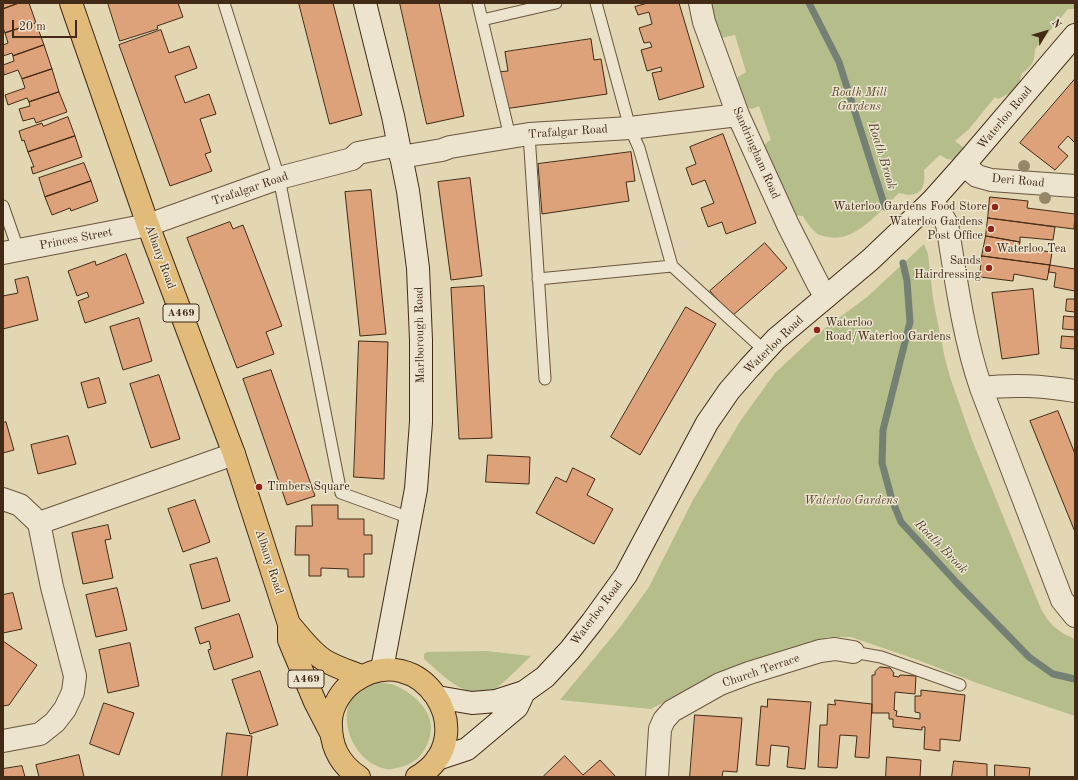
<!DOCTYPE html>
<style>
body{margin:0}
#map{position:relative;width:1078px;height:780px;overflow:hidden;background:#e2d6b3;font-family:"Old Standard TT",serif}
canvas{display:block}
.frame{position:absolute;inset:0;border:4px solid #422a16;pointer-events:none}
.north{position:absolute;left:1026px;top:12px;width:40px;height:40px;-webkit-text-stroke:3px #ece4ce;paint-order:stroke;rotate:52deg;font-size:11px;font-weight:700;line-height:16px;text-align:center;color:#422a16}
.north::after{content:'';display:block;margin:auto;width:14px;height:18px;background:#422a16;clip-path:polygon(50% 0,100% 100%,50% 72%,0 100%)}
.scale{position:absolute;left:12px;top:20px;width:65px;height:18px;box-sizing:border-box;border:2px solid #422a16;border-top:0;padding-left:5px;font-size:12px;line-height:14px;white-space:nowrap;color:#422a16;-webkit-text-stroke:3px #ece4ce;paint-order:stroke}
</style>
<div id="map">
<canvas width="1078" height="780"></canvas>
<div class="frame"></div>
<div class="north">N</div>
<div class="scale">20 m</div>
</div>
<script>
const ctx = document.querySelector('canvas').getContext('2d');
ctx.lineJoin = 'round';
function fillPath(path, color) { ctx.fillStyle = color; ctx.fill(path, 'evenodd'); }
function stroke(path, color, width, dash) { ctx.strokeStyle = color; ctx.lineWidth = width; ctx.lineCap = dash ? 'butt' : 'round'; ctx.setLineDash(dash || []); ctx.stroke(path); }
function drawText(font, color, halo, rows, align = 'center') {
  ctx.font = font + ' "Old Standard TT",serif'; ctx.lineWidth = 3; ctx.setLineDash([]); ctx.textBaseline = 'middle'; ctx.strokeStyle = halo; ctx.fillStyle = color; for (const [text, x, y, turn = 0] of rows) {
    ctx.save(); ctx.translate(x, y); ctx.rotate((+turn || 0) * Math.PI / 180); ctx.textAlign = isNaN(turn) ? turn : align; if (halo) ctx.strokeText(text, 0, 0); ctx.fillText(text, 0, 0); ctx.restore();
  }
}
fillPath(new Path2D(`
 M698,3h377v6h-7l-33,40c0,11 -3,18 -13,24l-5,17 -19,9 -3,-2 -26,32 -14,12 8,6 2,4 -6,10 -12,-2 -7,-4 -16,15c2,19 -4,29 -25,23 -18,17 -44,50 -71,44 -5,-1 -10,-2 -14,-6 -4,-4 -8,-10 -11,-15l-10,-1 -30,-68 5,-6 3,-1 -12,-34 -7,3 -9,-3 -9,-19 4,-10 8,-5 -11,-37 -14,3z
 M924,244l4,10 5,45 12,60 6,21 21,60 69,169c8,15 18,24 34,30v77l-98,-33 -59,-23 -67,-23h-23l-72,22 -41,17 -64,33 -91,-9 61,-74 28,-39 44,-87 48,-80 34,-47 41,-38 51,-38z
 M486,651l45,5c-11,10 -21,21 -32,30 -27,21 -55,-10 -75,-27v-5l3,-2z
 M376,682c5,1 11,1 15,2 17,5 40,24 40,43 0,9 -3,17 -8,25 -5,8 -14,13 -22,15 -5,1 -11,3 -15,2 -30,-6 -48,-44 -35,-71 5,-9 17,-13 25,-16z`), '#b5bd8b');
stroke(new Path2D(`
 M809,3l30,59 46,145
 M903,263l4,18 3,41 -27,108 -1,33 10,37 9,22 56,61 72,74 24,17 22,5`), '#748073', 7);
const building = new Path2D(`
 M3,3h16l-16,6z
 M19,3h10l7,20 -31,10 -2,-5v-19z
 M108,3h70l5,14 -26,9 1,3 -38,12z
 M299,3h34l29,112 -32,9z
 M400,3h39l25,113 -37,8z
 M648,3h31l25,84 -45,13 -7,-27 10,-2 -1,-4 -14,4 -6,-21 11,-3 -2,-5 -6,1 -5,-15 13,-4 -3,-12 -11,3 -3,-8z
 M36,23l8,22 -31,11 -1,-3 -9,3v-11l5,-2 -3,-10z
 M161,30l8,23 20,-7 8,22 -22,8 10,27 24,-9 7,20 -16,5 11,33 -6,2 7,17 -42,15 -51,-141z
 M591,39l3,21 7,-1 6,35 -103,15 -6,-37 10,-1 -3,-19z
 M44,45l8,24 -30,10 -4,-9 -14,5 -1,-10 11,-4 -1,-5z
 M52,69l7,23 -30,10 -2,-4 -19,7 -3,-10 20,-7 -3,-9z
 M1075,79v64l-7,-7 -10,11 10,9 -13,14 -35,-27z
 M59,92l8,20 -31,11 -2,-5 -11,3 -4,-12 11,-3 -1,-4z
 M68,117l7,19 -47,16 -4,-12 -2,1 -3,-10 23,-8 1,3z
 M723,134l33,89 -30,11 -4,-12 -14,5 -7,-19 13,-5 -9,-23 -13,5 -6,-17 10,-4 -6,-17z
 M75,136l7,21 -49,17 -2,-7h3l-6,-15z
 M631,152l4,29 -9,1 3,19 -87,13 -4,-50z
 M84,163l7,18 -46,16 -6,-19z
 M470,178l12,98 -31,4 -13,-98z
 M91,181l7,20 -27,10 -1,-3 -18,7 -7,-18z
 M371,190l15,144 -26,2 -15,-144z
 M990,197l38,4 -1,7 48,6 -1,15 -86,-11z
 M988,218l67,9 -2,13 -33,-3v5l-34,-6z
 M230,222l3,7 10,-4 39,101 -16,6 8,22 -37,14 -50,-130z
 M986,236l34,6 -1,6 33,4 -2,13 -68,-9z
 M765,243l22,25 -55,48 -22,-25z
 M126,254l18,49 -59,20 -7,-22 11,-4 -2,-5 -10,4 -9,-25 27,-10 1,4z
 M982,256l68,9 -3,15 -33,-6 -1,7 -33,-4z
 M1050,265l25,4v22l-21,-4 2,-14 -7,-1z
 M28,277l10,43 -35,9v-35v2l15,-3 -3,-13z
 M484,286l8,152 -33,1 -8,-151z
 M1033,289l6,65 -37,5 -10,-66z
 M1067,299h8v13l-9,-1z
 M686,307l30,17 -76,131 -29,-18z
 M1064,316l11,1v13l-12,-1z
 M139,318l13,43 -29,9 -13,-43z
 M1062,336l13,1v12l-14,-1z
 M359,341l29,1 -4,137 -30,-2z
 M271,370l44,126 -28,9 -44,-126z
 M159,375l21,64 -29,9 -21,-64z
 M99,378l7,25 -18,5 -7,-25z
 M1058,411l17,43v78l-45,-111z
 M6,422l8,28 -11,3v-30z
 M68,436l8,28 -38,10 -7,-29z
 M488,455l42,2 -1,27 -43,-2z
 M573,468l22,11 -8,16 26,14 -19,35 -58,-31 20,-36 10,5z
 M195,500l15,42 -27,10 -15,-43z
 M312,505h26v14h26v16h8v19h-8v23h-16v-8l-27,-1v8h-12v-21h-14l1,-29h16z
 M108,525l3,14 -6,1 8,38 -30,6 -11,-51z
 M217,558l13,43 -28,8 -12,-44z
 M117,588l10,42 -31,7 -10,-42z
 M13,593l9,36 -19,4v-38z
 M239,614l14,43 -39,13 -6,-20 3,-1 -2,-8 -9,3 -5,-16z
 M3,641l34,24 -28,40 -6,1z
 M130,643l9,43 -31,7 -9,-43z
 M880,667l10,1 4,5 -1,3 6,1 1,-2 16,1 -1,18 -20,-2 -1,18 3,1 -1,5 24,3v-6l-5,-1v-16h6v-6l44,5 -5,46 -20,-2v12l-16,-2 1,-22h-3v3l-29,-3v-8h-4v-6h-17v-38h3v-3z
 M260,671l18,54 -28,9 -18,-54z
 M768,699l43,3 -6,67 -18,-2 2,-20 -18,-2 -2,21 -13,-1 5,-59 6,1z
 M835,700l37,4 -3,54 -14,-1 2,-21 -17,-1 -3,33 -19,-1 2,-42h7l1,-21 7,1z
 M104,703l30,10 -15,42 -29,-11z
 M695,715l47,3 -5,54 -14,-1 -1,6h-32z
 M227,733l25,3 -5,41h-25z
 M79,755l5,22h-45l-3,-12z
 M565,756l18,19 17,-15 16,17h-73z
 M887,757l34,3 -1,17h-34z
 M954,761l33,3v13h-35z
 M995,765l35,3 -1,9h-34z
 M22,766l3,11h-22v-8z`);
fillPath(building, '#dda27a');
stroke(building, '#422a16', 1);
const lane = new Path2D(`
 M224,3l55,175 62,315 69,25
 M478,3l32,134
 M596,3l34,125 9,20 33,118 93,85
 M482,20l74,-17
 M529,134l16,245
 M3,206l15,43
 M538,279l134,-13
 M853,652l28,5 79,28`);
const street = new Path2D(`
 M700,3l4,19 34,93 50,110 30,59 8,13
 M401,157l41,-7 8,-3 79,-13 101,-6 108,-13
 M964,165l13,11 14,4 84,6
 M931,202l9,10 7,12c9,55 16,111 34,164l81,212 13,16
 M3,253l145,-28 131,-47 73,-19 6,-6 40,-8
 M981,388c34,-4 60,-2 94,3
 M3,499l17,6 19,18 13,64 23,89 -2,16 -8,17 -10,13 -15,12 -37,7
 M39,523l195,-69
 M657,777l3,-48 4,-9 8,-9 48,-27 29,-11 71,-22 15,-2 18,3`);
const secondary = new Path2D(`
 M365,3l28,113 15,75 10,77 3,72v82l-5,67 -34,180
 M437,697l35,6 24,-2 28,-9 21,-15 25,-27 22,-28 34,-47 81,-152 22,-32 20,-23 27,-29 94,-79 61,-58 33,-37 111,-130
 M437,759l30,-10 50,-42 7,-15`);
const primary = new Path2D(`
 M71,3l77,222 86,229 55,170v16l26,62 16,31
 M289,624c11,12 21,27 35,36 11,7 25,11 37,16
 M359,777c-21,-14 -29,-32 -28,-57 1,-15 11,-30 22,-38 67,-48 133,55 64,95`);
stroke(lane, '#6a553d', 13);
stroke(street, '#6a553d', 24);
stroke(secondary, '#422a16', 24);
stroke(primary, '#422a16', 24);
stroke(lane, '#ece4ce', 11);
stroke(street, '#ece4ce', 22);
stroke(secondary, '#ece4ce', 22);
stroke(primary, '#e1bb7a', 22);
ctx.fillStyle = '#978769';
for (const [x, y] of [
 [1024,166],
 [1045,198]
]) { ctx.beginPath(); ctx.arc(x, y, 6, 0, 2 * Math.PI); ctx.fill(); }
for (const [x, y, r, color] of [
 [995,207,4,"#8f2418"],
 [991,229,4,"#8f2418"],
 [988,249,4,"#8f2418"],
 [989,268,4,"#8f2418"],
 [817,330,4,"#8f2418"],
 [259,487,4,"#8f2418"]
]) { const dot = new Path2D(); dot.arc(x, y, r, 0, 2 * Math.PI); ctx.fillStyle = color; ctx.fill(dot); stroke(dot, '#ece4ce', 1.5); }
for (const [x, y, w] of [
 [181,313,36],
 [306,679,36]
]) { const box = new Path2D(); box.roundRect(x - w / 2, y - 9, w, 18, 3); ctx.fillStyle = '#ece4ce'; ctx.fill(box); stroke(box, '#422a16', 1); }
drawText('bold 11px', '#422a16', null, [
 ["A469",181,313],
 ["A469",306,679]
]);
drawText('italic 12px', '#59472d', '#ece4ce', [
 ["Roath Mill",859,93],
 ["Gardens",859,107],
 ["Waterloo Gardens",851,501]
]);
drawText('12px', '#422a16', '#ece4ce', [
 ["Waterloo Road",1005,118,-50],
 ["Trafalgar Road",568,132,-4],
 ["Sandringham Road",756,153,66],
 ["Deri Road",1018,181,5],
 ["Trafalgar Road",250,189,-19],
 ["Princes Street",76,239,-11],
 ["Albany Road",160,257,70],
 ["Marlborough Road",420,335,-91],
 ["Waterloo Road",774,345,-44],
 ["Albany Road",269,562,72],
 ["Waterloo Road",597,613,-53],
 ["Church Terrace",761,671,-19]
]);
drawText('12px', '#422a16', '#ece4ce', [
 ["Waterloo Gardens Food Store",987,207],
 ["Waterloo Gardens",983,222],
 ["Post Office",983,236],
 ["Waterloo Tea",996,249,"left"],
 ["Sands",981,261],
 ["Hairdressing",981,275],
 ["Waterloo",825,323,"left"],
 ["Road/Waterloo Gardens",825,337,"left"],
 ["Timbers Square",267,487,"left"]
], 'right');
drawText('italic 13px', '#534735', '#ece4ce', [
 ["Roath Brook",882,156,73],
 ["Roath Brook",941,547,46]
]);
</script>
